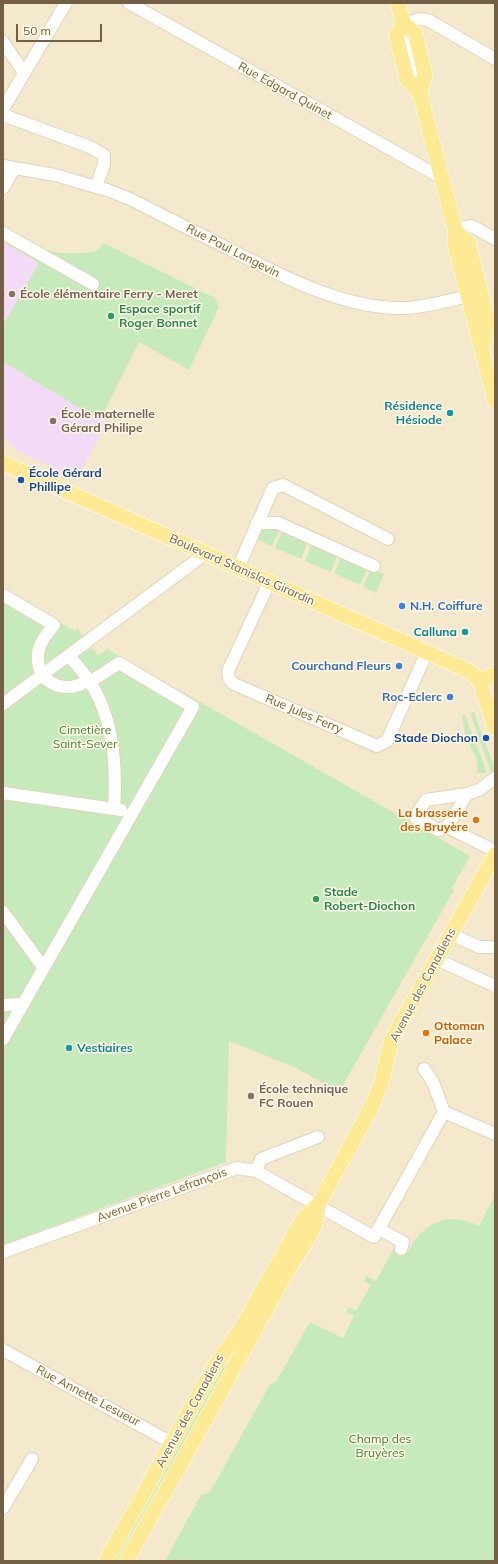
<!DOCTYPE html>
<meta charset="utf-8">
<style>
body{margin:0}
#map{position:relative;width:498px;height:1564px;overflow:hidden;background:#fdf6de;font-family:Mulish,sans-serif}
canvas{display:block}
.frame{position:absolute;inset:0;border:4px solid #735e46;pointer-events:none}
.scale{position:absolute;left:16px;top:24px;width:86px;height:18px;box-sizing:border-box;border:2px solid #735e46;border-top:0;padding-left:5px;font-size:12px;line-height:14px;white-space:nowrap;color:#735e46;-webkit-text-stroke:3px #fffae5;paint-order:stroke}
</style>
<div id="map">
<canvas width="498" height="1564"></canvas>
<div class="frame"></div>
<div class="scale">50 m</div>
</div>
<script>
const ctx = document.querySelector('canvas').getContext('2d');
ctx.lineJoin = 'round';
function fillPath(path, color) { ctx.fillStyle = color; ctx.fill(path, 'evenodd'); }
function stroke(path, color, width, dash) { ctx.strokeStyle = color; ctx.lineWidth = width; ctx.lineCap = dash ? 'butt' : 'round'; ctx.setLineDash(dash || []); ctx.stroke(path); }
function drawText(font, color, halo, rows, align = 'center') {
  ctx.font = font + ' Mulish,sans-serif'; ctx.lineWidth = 3; ctx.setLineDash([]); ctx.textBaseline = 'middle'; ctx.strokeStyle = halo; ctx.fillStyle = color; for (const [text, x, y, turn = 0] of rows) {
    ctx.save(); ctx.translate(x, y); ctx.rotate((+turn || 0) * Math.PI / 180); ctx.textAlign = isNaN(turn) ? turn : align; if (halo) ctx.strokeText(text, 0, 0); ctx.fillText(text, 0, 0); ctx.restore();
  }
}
fillPath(new Path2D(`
 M3,3h492v1558h-492z`), '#f4e9cd');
fillPath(new Path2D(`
 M3,242l36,21 -36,62z
 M3,362l105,61 -20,33 -9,24 -63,-30 -13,-14z`), '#f3dbf8');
fillPath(new Path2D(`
 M3,227c38,22 49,31 94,24l7,-8 111,55 4,9 -30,63 -50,-28 -39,78 -97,-58v-37l36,-62 -36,-21z
 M259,527l21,1 -8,18 -18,-8z
 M283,529l25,12 -7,18 -26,-11z
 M312,543l26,11 -7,18 -26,-11z
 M342,555l26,12 -8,18 -26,-12z
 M371,569l13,5 -8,19 -13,-6z
 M3,590l72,41 3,-2 6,8 -5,5 7,10 6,-4 6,8 9,-7 363,207 -18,32 2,2 -115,202 -43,-24 -67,-27 -3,121 -223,83z
 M474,712l21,57 -4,3 -21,-59z
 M462,715h3l22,58h-10v-13l-12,-25z
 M495,1195v366h-330l36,-66 9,-3 60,-108 6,-2 34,-60 33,16 11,-22 -8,-4 3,-5 7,4 15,-26 -7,-4 2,-5 10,5 19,-35 13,6c14,-29 41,-42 71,-26z
 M242,1337l-58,110 -66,114h-8l114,-201z`), '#c7eabd');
const minor = new Path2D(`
 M129,3l313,175
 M3,42l21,31
 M420,92l-17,-69 17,-4 8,1 67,39
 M3,109l63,-106
 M3,115l87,32 14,8v9l-8,23
 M3,166l52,9 55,16 20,8c34,17 67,34 101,51 51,26 114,60 174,58 21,-1 42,-7 63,-12
 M3,188l11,-19
 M455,229l17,-3 23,13
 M3,233l90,51
 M257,523h21l96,43
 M238,568l35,-80 10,-3 105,54
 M269,583l-41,88 1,8 5,5 143,62 10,-5 40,-89
 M3,595l51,30c-7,9 -15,18 -16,29 -3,30 29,42 50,26
 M69,656c7,8 15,17 21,26 24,37 27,84 24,127
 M3,704l202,-150
 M495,778l-16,12 -12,4 -20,33 48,24
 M3,793l118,17
 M447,827l-9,3 -23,-13 11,-17 41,-6
 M3,912l40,55
 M451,934l28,13h16
 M436,959l59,27
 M3,1005l20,-1
 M3,1039l190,-332 -74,-44 -29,19
 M444,1112l51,22
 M256,1171l5,-12 57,-22
 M379,1229l24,13 -2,7
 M3,1252l234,-84 19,3 118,66 70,-125 -11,-30 -9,-13
 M3,1350l169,93
 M3,1508l29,-49`);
const major = new Path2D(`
 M398,3l5,20 12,10 10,41 -5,20 35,135v16l40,156
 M403,23l-7,13 11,43 13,15
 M455,231l13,11 19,76 -3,25
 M3,463l466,208 10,9 16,48
 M479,680l16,-5
 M106,1561l108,-194 26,-37 63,-111 15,-14 54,-99 10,-25 9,-40 6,-11 98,-175
 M126,1561l82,-146 81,-147 17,-26 9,-17 3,-20`);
stroke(minor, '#e0d3ba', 14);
stroke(major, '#fff', 16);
stroke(minor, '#fff', 12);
stroke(major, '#feea94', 15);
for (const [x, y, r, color] of [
 [12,294,4,"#8d6e63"],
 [111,316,4,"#2e9e5b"],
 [450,413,4,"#0f9aa8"],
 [53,421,4,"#8d6e63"],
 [21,480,4,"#1a4fb4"],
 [402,606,4,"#3f7fe0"],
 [465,632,4,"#0f9aa8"],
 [399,666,4,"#3f7fe0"],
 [450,697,4,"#3f7fe0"],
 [486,738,4,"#1a4fb4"],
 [476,820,4,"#e8710a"],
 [316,899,4,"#2e9e5b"],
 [426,1033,4,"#e8710a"],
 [69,1048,4,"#0f9aa8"],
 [251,1096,4,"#8d6e63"]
]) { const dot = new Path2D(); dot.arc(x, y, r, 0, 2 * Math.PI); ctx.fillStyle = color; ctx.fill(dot); stroke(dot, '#fffae5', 1.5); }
drawText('12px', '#735e46', '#fffae5', [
 ["Rue Edgard Quinet",285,91,29],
 ["Rue Paul Langevin",233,251,27],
 ["Boulevard Stanislas Girardin",242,570,24],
 ["Rue Jules Ferry",304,714,23],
 ["Avenue des Canadiens",423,985,-62],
 ["Avenue Pierre Lefrançois",162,1195,-20],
 ["Rue Annette Lesueur",88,1396,28],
 ["Avenue des Canadiens",190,1411,-61]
]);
drawText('bold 12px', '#785e54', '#fffae5', [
 ["École élémentaire Ferry - Meret",20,294],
 ["École maternelle",61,414],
 ["Gérard Philipe",61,428],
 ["École technique",259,1089],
 ["FC Rouen",259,1103]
], 'left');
drawText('bold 12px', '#27864d', '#fffae5', [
 ["Espace sportif",119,309],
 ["Roger Bonnet",119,323],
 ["Stade",324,892],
 ["Robert-Diochon",324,906]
], 'left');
drawText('bold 12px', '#0d838f', '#fffae5', [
 ["Résidence",442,406],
 ["Hésiode",442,420],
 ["Calluna",457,632],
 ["Vestiaires",77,1048,"left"]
], 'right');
drawText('bold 12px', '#164399', '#fffae5', [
 ["École Gérard",29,473],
 ["Phillipe",29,487],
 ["Stade Diochon",478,738,"right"]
], 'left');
drawText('bold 12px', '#366cbe', '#fffae5', [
 ["N.H. Coiffure",410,606,"left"],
 ["Courchand Fleurs",391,666],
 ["Roc-Eclerc",442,697]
], 'right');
drawText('12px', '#477f40', '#fffae5', [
 ["Cimetière",85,730],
 ["Saint-Sever",85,744],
 ["Champ des",380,1439],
 ["Bruyères",380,1453]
]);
drawText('bold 12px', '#c56008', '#fffae5', [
 ["La brasserie",468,813],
 ["des Bruyère",468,827],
 ["Ottoman",434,1026,"left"],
 ["Palace",434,1040,"left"]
], 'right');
</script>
